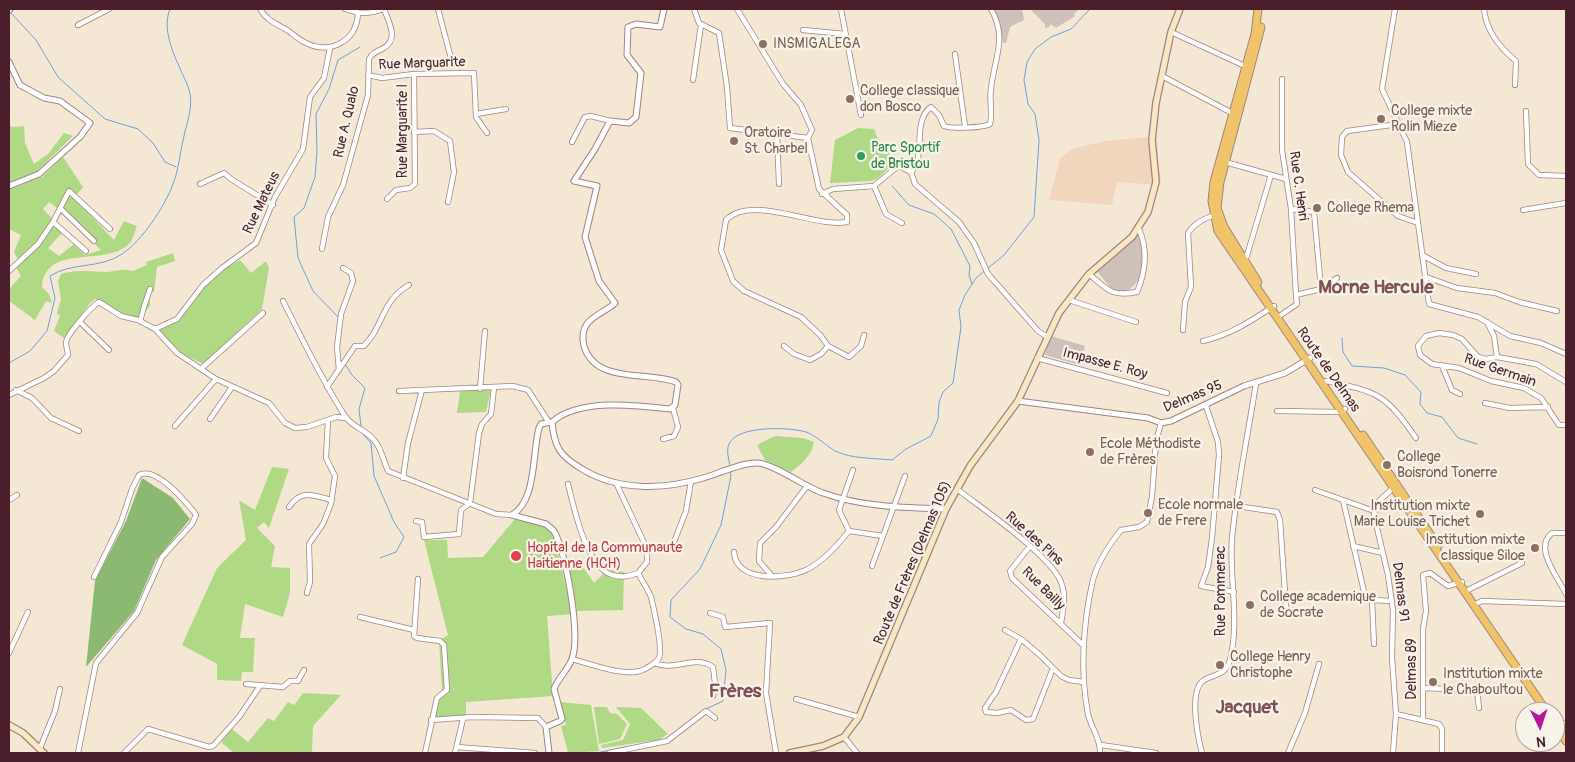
<!DOCTYPE html>
<meta charset="utf-8">
<style>
body{margin:0}
#map{position:relative;width:1575px;height:762px;overflow:hidden;background:#f4e8d5;font-family:Pangolin,sans-serif}
canvas{display:block}
.frame{position:absolute;inset:0;border:10px solid #4a1f2b;pointer-events:none}
.north{position:absolute;left:1515px;top:702px;width:50px;height:50px;box-sizing:border-box;background:#f7f3e8;border:1px solid #b29e9c;border-radius:50%;rotate:176deg;font-size:14px;font-weight:700;line-height:20px;text-align:center;color:#4a1f2b}
.north::after{content:'';display:block;margin:auto;width:18px;height:22px;background:#b5179e;clip-path:polygon(50% 0,100% 100%,50% 72%,0 100%)}
</style>
<div id="map">
<canvas width="1575" height="762"></canvas>
<div class="frame"></div>
<div class="north">N</div>
</div>
<script>
const ctx = document.querySelector('canvas').getContext('2d');
ctx.lineJoin = 'round';
function fillPath(path, color) { ctx.fillStyle = color; ctx.fill(path, 'evenodd'); }
function stroke(path, color, width, dash) { ctx.strokeStyle = color; ctx.lineWidth = width; ctx.lineCap = dash ? 'butt' : 'round'; ctx.setLineDash(dash || []); ctx.stroke(path); }
function drawText(font, color, halo, rows, align = 'center') {
  ctx.font = font + ' Pangolin,sans-serif'; ctx.lineWidth = 4.5; ctx.setLineDash([]); ctx.textBaseline = 'middle'; ctx.strokeStyle = halo; ctx.fillStyle = color; for (const [text, x, y, turn = 0] of rows) {
    ctx.save(); ctx.translate(x, y); ctx.rotate((+turn || 0) * Math.PI / 180); ctx.textAlign = isNaN(turn) ? turn : align; if (halo) ctx.strokeText(text, 0, 0); ctx.fillText(text, 0, 0); ctx.restore();
  }
}
fillPath(new Path2D(`
 M1150,131l6,1 5,53 -44,-3 -5,23 -63,-5 11,-41 12,-10 33,-8 44,-4z`), '#f1d5bd');
fillPath(new Path2D(`
 M994,9h28l2,11 -14,7 -4,16h-3l-4,-22z
 M1030,9h47v3l-3,1 1,3 -19,12 -5,-4 -2,3 -4,1v-4z
 M1139,234l4,11 -1,27 -4,9 -9,9 -9,3 -10,-6 -14,-17z
 M1051,336l34,10 -5,19 -35,-10z`), '#cec1ba');
fillPath(new Path2D(`
 M9,122l2,5 13,-1 1,17 9,21 14,-10 16,-21 9,3 -36,35 -28,13z
 M858,128l16,1 7,18 7,-1 3,20 -14,13 -6,2 -41,2 5,-43z
 M63,157l20,30 -9,11 40,42 10,-19 13,5c-2,5 -4,14 -8,18 -25,24 -83,-2 -87,43l7,7 3,9 -6,-2 -11,19 -26,-19v-12l12,-13 -5,-9 4,-4 -6,-11 7,-17 -12,-6v-39l33,-13zM49,202l13,10 39,38 -16,5 -11,-11 -15,12 -11,-8 16,-17 -21,-22z
 M173,253l2,8 -18,6 -3,25h-4v14l-10,12 -19,-4 -19,-13 -7,-2 -5,4 -26,35 -10,-7 6,-15 -3,-3 4,-14 -3,-18 3,-7c20,-5 26,-2 45,-2 10,-1 17,-4 27,-1l14,-6 -1,-3z
 M240,260l11,13 15,-12 3,7 -7,41 -59,55 -20,-10 -25,-24 20,-8 30,-40 16,-13z
 M491,389l-5,23 -29,1 3,-22z
 M775,436l28,2 11,4c-2,14 -13,22 -23,30l-26,-12 -8,-15z
 M272,467l17,2 -20,59 -5,-6 -7,6 18,18 -4,21 19,1v25l-7,24 -38,-13 -5,34h15l-2,34h-11l-1,9 -24,-1v-16l-35,-19 35,-77 29,-28 -7,-40 16,10z
 M515,519l34,8 5,11 19,76 -26,2 6,80 -87,6v15l-32,1 3,-22 5,-5 -3,-50 9,-6 -24,-95h23l1,18 35,-1z
 M577,558l17,25 14,-14 16,3 -1,38 -46,1 -12,-49z
 M303,693l38,2 -28,31 -1,27h-78l-13,-11 11,-13 16,13 20,-24 6,3 14,-19 6,3z
 M560,702l31,3 8,46 -31,2 -7,-27 5,-1z
 M594,707h13l3,6 7,1 10,10 -7,15 -21,5z
 M616,707l25,1 27,26 -10,6 -56,8 -1,-3 22,-5 7,-16z`), '#afd984');
fillPath(new Path2D(`
 M142,478l31,20 17,21 -34,41 -22,51 -48,56 9,-86 31,-60z`), '#8bb972');
stroke(new Path2D(`
 M10,12l26,28 22,37 47,42 33,10 15,14 12,19 11,5
 M892,186l17,19 25,9 17,15 19,37 -1,9 3,9
 M338,317l-25,-26 -15,-33 -4,-41 10,-9 11,-31 2,-26 -1,-37 13,-25 9,-29 22,-13
 M1342,338l1,14 9,14 32,2 21,7 16,17 -1,12 7,9 15,4 16,21 19,6
 M9,363l21,-12 17,-20 8,-33 -5,-22c21,-14 51,-7 72,-22 20,-13 43,-48 51,-70 6,-15 7,-32 11,-48 4,-18 11,-34 3,-52 -9,-21 -27,-52 -17,-75
 M345,364l7,11 13,13 -6,21 2,17
 M362,433l9,10 3,33 20,46 10,15 -8,15 -16,6
 M730,467c-1,-8 -4,-16 -1,-23 8,-19 61,-17 77,-12 11,4 19,13 29,19 17,8 39,7 57,9l14,-11 25,-13 7,-17 1,-17 4,-10 10,-9 8,-56 -2,-17 6,-15 11,-17 28,-23 30,-38 5,-77 -4,-26 -7,-10 -4,-24 3,-18 8,-13 16,-12 20,-8 19,-20
 M706,709l17,-8 3,-31 -5,-21 -18,-15 -17,-5 -16,-12 1,-17 29,-31 21,-44 10,-49 -1,-5
 M596,753l35,-7`), '#69a1d7', 1);
const minor = new Path2D(`
 M260,9c6,11 17,15 27,21 6,4 12,10 19,13 25,12 50,-2 52,-29
 M345,9c14,5 25,5 39,0
 M438,9l14,53
 M694,9l5,14 20,10 8,54 3,41 78,10
 M737,9l46,75 18,21 11,25 -4,8
 M841,9l20,106
 M1395,9l-13,80 25,53 22,162 49,13 32,19 31,7 25,11
 M1484,9c2,21 16,39 32,52l-1,24
 M78,25l31,-16
 M803,30l42,4
 M1171,32l76,35
 M955,54l10,72
 M368,75l14,3 32,-4 60,-1 2,44 11,16
 M1162,76l72,38
 M1282,79v71l9,59 5,86
 M693,80l8,-55
 M1526,111l2,53 11,11 27,1
 M476,114l30,-5
 M1399,124l-52,7 -5,6 -1,18 7,17 50,44 20,7
 M414,132l20,-1 16,10 4,31 -6,30
 M777,134l2,50
 M572,142l13,-25 6,-1 19,5
 M1225,162l61,17
 M911,172c16,-16 0,-50 20,-65l8,8 5,11c8,3 38,2 46,-2 3,-11 -1,-24 1,-35 3,-31 17,-50 0,-80
 M911,172l4,12 44,38 15,21 14,31 50,57 8,5
 M200,184l24,-11 7,6 42,26
 M874,186l12,28 16,9
 M822,194l11,-5 41,-3 23,-19h4l10,5
 M387,199l9,-9 14,-2 5,-4 -1,-110
 M60,208l34,33
 M1291,209l23,3 7,77
 M1523,210l43,-7
 M53,222l16,-31 41,38
 M322,249l6,-32 15,-32 25,-90 1,-36c3,-6 7,-7 13,-10 18,-9 7,-26 2,-40
 M1422,255l24,13 30,6
 M1245,262l26,-87
 M9,271l29,-27 15,-22 33,29
 M1089,274c19,16 22,23 48,18 9,-21 11,-42 2,-63
 M1426,277l31,11 38,5 24,9 38,9
 M1069,300l67,22
 M283,301c20,39 38,78 62,115 8,12 20,13 29,24 8,9 9,20 14,31l108,43 16,1
 M1281,315l16,-11 -1,-9 25,-6 16,-11
 M141,321c-1,-4 7,-26 9,-32
 M80,322l29,28
 M1487,322l7,14 3,21
 M155,329l22,-10 26,-34 19,-17 34,-25 19,-46 28,-48 7,-52 14,-19 6,-30
 M1183,330l2,-28 6,-15 -3,-54c7,-10 15,-14 27,-18
 M1203,341c27,-6 48,-20 71,-35
 M784,346l10,8 16,6 11,-6 7,-8 -7,-10 -20,-19 -57,-26 -11,-10 -12,-31 5,-30c25,-26 89,8 121,2v-7l-28,-26 -11,-51
 M828,346l21,11 12,-11 3,-11
 M1037,358l130,35
 M1442,366l10,24 8,4
 M202,368l61,-55
 M339,370l-2,-23 4,-33 12,-33 -2,-8 -8,-5
 M1326,381c53,11 59,13 90,57
 M1566,382l-30,-18 -39,-7 -11,2 -8,-2 -16,-18 -9,-4 -14,-2 -13,3 -8,10 2,9 12,9 27,4 32,13 33,7 17,10 18,27h7
 M327,387l28,-41h9c3,-4 7,-8 10,-13 11,-20 14,-36 35,-48
 M480,389l5,-58
 M16,390l16,8 19,20 28,13
 M399,391l114,-5 15,4 20,31
 M9,395l35,-17 10,-7 14,-16c0,-4 -2,-8 -2,-12 0,-8 26,-37 33,-41l22,14 17,4 17,9 22,24 39,26 53,24 16,20 10,5 12,-1 29,-10 10,1
 M1485,403l25,5 38,-1
 M1206,406l12,36 1,13 -7,83 -4,29 -7,19 33,6
 M1277,411l65,1 3,-3
 M210,419l22,-32
 M175,426l41,-47
 M663,439l11,-3 4,-9 -5,-19
 M853,470l-14,40 10,21 34,5
 M403,478l5,-35 14,-53
 M568,484c6,24 18,83 44,91 10,3 17,1 26,-2
 M957,489c23,18 98,69 105,96 4,12 1,25 -1,38
 M1315,490l59,21
 M9,500l8,-5
 M1343,500l22,96 2,3 5,1 2,44
 M1237,506l40,6 3,8 6,87
 M289,507c12,-18 24,-12 42,-7
 M416,521l6,1 2,15 35,-3 2,-24 9,-7 9,-70 3,-9 9,-10 3,-26
 M1566,533h-14c-19,15 6,44 14,61
 M674,542l12,-31 5,-30
 M1030,546l-20,25 2,7 71,67
 M1353,546l30,7
 M734,552c2,31 52,27 72,18 17,-8 31,-24 43,-39
 M872,566l33,-90
 M771,575l-12,-14 1,-18 16,-16 31,-41
 M418,579l-4,57 3,2 23,3 4,4 3,45 -10,8 -12,55
 M1468,590l54,-27
 M307,593l3,-11 -1,-38 14,-20 8,-20 4,-28 -9,-18 2,-38
 M1372,600l20,1
 M1473,605l9,-4 84,3
 M710,613l13,4 2,10 45,-4 -4,70 10,60
 M360,617l54,13
 M1005,630l16,9 19,16 21,21 8,4 14,2
 M1021,639l-25,53 -11,16 1,4 11,1 14,-3 15,10 7,-1 20,-51
 M9,653l19,-41
 M572,659c18,5 50,17 68,12 6,-2 16,-8 19,-13 4,-10 -5,-49 -8,-61 -3,-8 -9,-16 -13,-24l9,-11v-13l-30,-64
 M654,663c23,9 39,-9 59,4l2,16 -2,13
 M246,684l37,3 7,-6h8l6,-11
 M1423,688l54,2 2,18
 M796,699l63,18
 M1396,714l43,10 3,5v24
 M1423,719v-90l3,-18 -3,-36 7,-2 18,13 14,-4
 M431,720l42,-3 65,1 8,9
 M1558,723h8
 M844,737l13,16
 M1101,745l55,8
 M457,747l78,6
 M40,748l15,-37 5,-22
 M78,753l18,-90 41,-50 25,-56 30,-33 4,-9 -2,-3c-10,-12 -38,-46 -55,-37l-7,14 -11,33 -27,55
 M124,753l24,-24 61,18 4,-1 26,-29 21,-31
 M455,753l8,-34
 M609,753l58,-12 39,-30 9,7
 M1100,753c1,-14 -9,-25 -12,-39 -8,-41 -5,-89 4,-130 4,-19 17,-39 29,-54l18,-3 8,-5 5,-25 4,-56 5,-18
 M1202,753c-4,-15 -14,-63 2,-73 11,-6 22,-5 26,-20 10,-40 -1,-81 2,-122 5,-52 16,-103 24,-155
 M1288,753l17,-40 14,-49
 M1393,753l3,-39 -4,-56 1,-48 -5,-35 -14,-60 4,-13 16,-15`);
const tertiary = new Path2D(`
 M664,9l-4,18 -24,-3 -8,3 -1,28 14,18 -5,44 -7,6 -19,-2 -15,28 -21,32 23,5 -12,51 14,44 16,22c-8,8 -22,12 -28,21 -5,7 -5,14 -3,22 11,38 63,25 92,36l2,3 -3,20 -5,4c-34,-4 -91,-11 -118,13 2,25 8,34 30,47 36,22 81,21 121,9 15,-4 39,-16 55,-15 16,1 47,24 65,30 39,14 82,15 123,16
 M9,10l1,-1
 M9,62l11,23 24,13 16,3 30,22 -10,14 -41,37 -30,12
 M1018,401l130,17 13,5 10,-2 73,-35 41,-13 25,-15
 M512,515l34,9 8,7c12,23 27,103 18,128 -4,11 -14,19 -18,30l8,30 -2,2 -14,6 3,26
 M512,515c25,-15 20,-61 27,-87l2,-4 11,-2`);
const secondary = new Path2D(`
 M9,725l14,8 21,20
 M790,753l33,-7 21,-9 15,-20 87,-208 24,-43 48,-65 41,-88 30,-39 43,-37 16,-25 8,-30 -4,-42 4,-37 15,-71 9,-23`);
const primary = new Path2D(`
 M1258,9l-3,25 -41,148 -2,19 6,30 329,481
 M1258,282l-34,-55 -7,-19 3,-26 41,-155
 M1363,435l75,111
 M1555,724l11,17`);
stroke(minor, '#9f8480', 6);
stroke(tertiary, '#9f8480', 7);
stroke(secondary, '#9f8480', 8);
stroke(primary, '#9f8480', 9);
stroke(minor, '#fff', 4.5);
stroke(tertiary, '#fff', 5);
stroke(secondary, '#f9e7c3', 5.5);
stroke(primary, '#f0c469', 7);
for (const [x, y, r, color] of [
 [763,44,5,"#8d6e63"],
 [850,99,5,"#8d6e63"],
 [1381,119,5,"#8d6e63"],
 [734,141,5,"#8d6e63"],
 [861,156,5,"#2e9e5b"],
 [1317,208,5,"#8d6e63"],
 [1090,452,5,"#8d6e63"],
 [1387,465,5,"#8d6e63"],
 [1148,513,5,"#8d6e63"],
 [1480,514,5,"#8d6e63"],
 [1535,548,5,"#8d6e63"],
 [516,556,6,"#e0444e"],
 [1250,605,5,"#8d6e63"],
 [1220,665,5,"#8d6e63"],
 [1433,682,5,"#8d6e63"]
]) { const dot = new Path2D(); dot.arc(x, y, r, 0, 2 * Math.PI); ctx.fillStyle = color; ctx.fill(dot); stroke(dot, '#f7f3e8', 2); }
drawText('14px', '#785e54', '#f7f3e8', [
 ["INSMIGALEGA",773,44],
 ["College classique",860,91],
 ["don Bosco",860,107],
 ["College mixte",1391,111],
 ["Rolin Mieze",1391,127],
 ["Oratoire",744,133],
 ["St. Charbel",744,149],
 ["College Rhema",1327,208],
 ["Ecole Méthodiste",1100,444],
 ["de Frères",1100,460],
 ["College",1397,457],
 ["Boisrond Tonerre",1397,473],
 ["Ecole normale",1158,505],
 ["de Frere",1158,521],
 ["Institution mixte",1470,506,"right"],
 ["Marie Louise Trichet",1470,522,"right"],
 ["Institution mixte",1525,540,"right"],
 ["classique Siloe",1525,556,"right"],
 ["College academique",1260,597],
 ["de Socrate",1260,613],
 ["College Henry",1230,657],
 ["Christophe",1230,673],
 ["Institution mixte",1443,674],
 ["le Chaboultou",1443,690]
], 'left');
drawText('14px', '#4a1f2b', '#f7f3e8', [
 ["Rue Marguarite",422,64,-2],
 ["Rue A. Qualo",347,122,-77],
 ["Rue Marguarite I",403,131,-90],
 ["Rue C. Henri",1298,186,82],
 ["Rue Mateus",262,203,-64],
 ["Impasse E. Roy",1105,364,15],
 ["Route de Delmas",1328,370,55],
 ["Rue Germain",1500,371,19],
 ["Delmas 95",1193,397,-23],
 ["Rue des Pins",1034,539,42],
 ["Route de Frères (Delmas 105)",913,563,-67],
 ["Rue Bailly",1043,589,45],
 ["Rue Pommerac",1221,591,-90],
 ["Delmas 91",1400,592,83],
 ["Delmas 89",1412,669,-90]
]);
drawText('14px', '#27864d', '#f7f3e8', [
 ["Parc Sportif",871,148],
 ["de Bristou",871,164]
], 'left');
drawText('14px', '#be3a42', '#f7f3e8', [
 ["Hopital de la Communaute",527,548],
 ["Haitienne (HCH)",527,564]
], 'left');
drawText('bold 19px', '#7f5157', '#f7f3e8', [
 ["Morne Hercule",1376,288],
 ["Frères",735,692],
 ["Jacquet",1247,708]
]);
</script>
